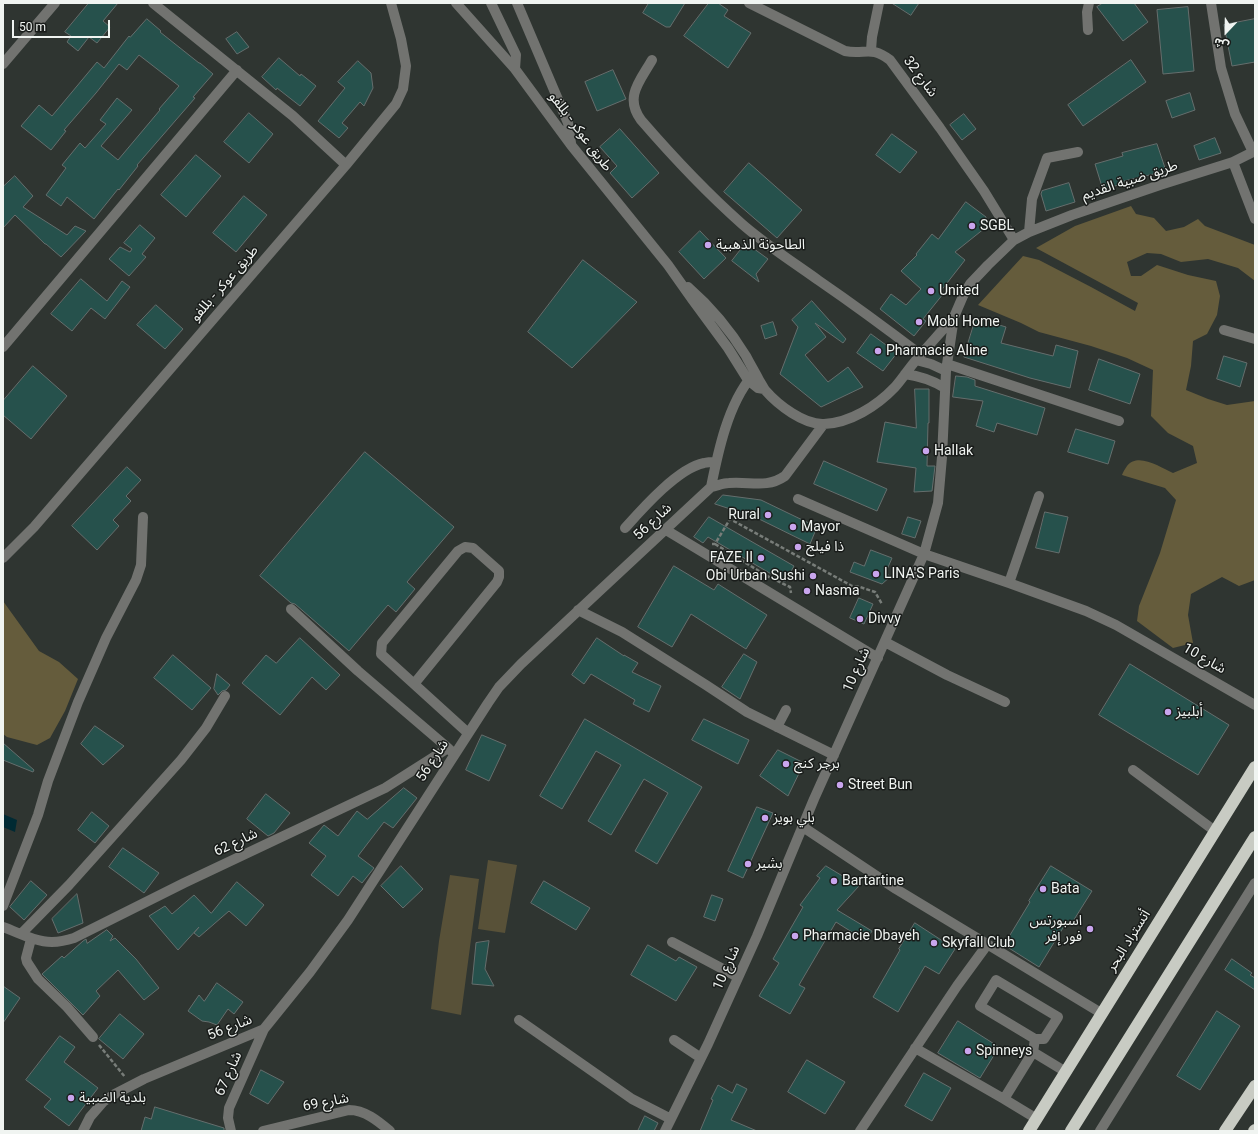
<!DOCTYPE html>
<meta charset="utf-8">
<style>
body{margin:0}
#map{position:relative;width:1258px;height:1134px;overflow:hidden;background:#2f3531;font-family:Roboto,"Noto Sans Arabic",sans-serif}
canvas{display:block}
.frame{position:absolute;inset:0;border:4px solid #f0f4f1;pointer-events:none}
.north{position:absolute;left:1206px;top:12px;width:40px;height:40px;-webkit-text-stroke:3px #191c1a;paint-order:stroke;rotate:202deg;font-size:11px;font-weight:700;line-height:16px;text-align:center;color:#f0f4f1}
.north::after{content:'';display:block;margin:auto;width:14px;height:18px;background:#f0f4f1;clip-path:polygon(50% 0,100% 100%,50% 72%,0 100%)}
.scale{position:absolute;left:12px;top:20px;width:98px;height:18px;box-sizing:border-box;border:2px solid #f0f4f1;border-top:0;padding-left:5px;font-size:12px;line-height:14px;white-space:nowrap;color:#f0f4f1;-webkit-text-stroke:3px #191c1a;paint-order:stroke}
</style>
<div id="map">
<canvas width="1258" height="1134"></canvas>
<div class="frame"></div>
<div class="north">ش</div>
<div class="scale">50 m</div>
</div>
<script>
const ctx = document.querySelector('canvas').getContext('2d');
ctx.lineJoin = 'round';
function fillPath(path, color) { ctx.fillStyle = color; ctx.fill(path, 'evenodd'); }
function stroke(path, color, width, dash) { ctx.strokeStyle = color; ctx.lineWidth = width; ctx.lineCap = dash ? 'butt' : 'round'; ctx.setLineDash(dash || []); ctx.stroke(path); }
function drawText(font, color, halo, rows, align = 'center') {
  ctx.font = font + ' Roboto,"Noto Sans Arabic",sans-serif'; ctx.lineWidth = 3; ctx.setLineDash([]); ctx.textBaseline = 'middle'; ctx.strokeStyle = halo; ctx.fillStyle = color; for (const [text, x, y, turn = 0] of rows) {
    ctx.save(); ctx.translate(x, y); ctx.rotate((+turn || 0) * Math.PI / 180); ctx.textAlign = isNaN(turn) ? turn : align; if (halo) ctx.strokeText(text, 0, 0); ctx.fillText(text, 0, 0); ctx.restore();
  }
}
fillPath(new Path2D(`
 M488,860l29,5 -12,68 -27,-4z
 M450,875l29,4 -18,136 -30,-6 8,-68z`), '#585138');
fillPath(new Path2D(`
 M1131,206l5,8 18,4 12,13 18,-4 14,-8 7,7 50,19v36l-17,-13 -30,-9 -27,3 -20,-8 -14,-1 -20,9 4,14h10l16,-11 31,10 28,6 4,15 -3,19 -10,19 -14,7 -2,25 -5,24 22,9 19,6 28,-4v179l-16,6 -17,-9 -31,17 -3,21 5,28 -20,5 -36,-27 2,-15 21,-53 16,-53 -11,-12 -43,-13c1,-3 3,-6 5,-9 11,-14 33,1 46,7l24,-10 -4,-17 -25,-13 -17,-17 2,-46 -26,-12 -36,-12 -52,-14 -18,-9 -43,-18 45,-49 16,4 52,27 44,24 3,-8 -102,-55 39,-22z
 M3,601l36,50 20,11 19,17 -13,32 -15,27 -13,7 -30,-8 -4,-3z`), '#655c3c');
fillPath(new Path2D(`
 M3,814l14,6 -2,12 -12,-5z`), '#002a33');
const building = new Path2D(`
 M89,3h29l-15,18 7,6 -13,16 -8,-6 -11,14 -11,-9 4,-6 -6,-4z
 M649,3h36l-15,24h-4l-23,-14z
 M709,3h9l10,7 -4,6 27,17 -23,35 -44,-32z
 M892,3h27l-8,12z
 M1103,3h31l14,19 -25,19 -26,-34z
 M1188,7l6,64 -31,3 -6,-64z
 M147,19l14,12 -1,1 39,31h1l13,11 -20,23 2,1 -58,67 1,1 -19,24 -1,-1 -24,30 -27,-22 -6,9 -15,-11 20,-27 -4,-3 18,-22 5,5 21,-24 -6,-4 17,-22 15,12 -31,36 17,14 42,-50 -1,-1 20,-23 -40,-31 -12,15 -8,-6 -23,29 -32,37 2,1 -15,19 -30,-24 18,-21 13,11 45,-54 7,6 25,-32 1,1z
 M1255,19v43l-23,4 -8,-41z
 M237,32l12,15 -12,7 -11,-15z
 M279,58l21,18 1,-2 15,12 -16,20 -23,-18 -1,2 -14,-13z
 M1131,60l15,22 -63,44 -15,-21z
 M358,61l13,12 2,15 -9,18 -4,-4 -18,21 6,5 -9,10 -21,-17 27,-33 -7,-6z
 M613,70l13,29 -29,12 -12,-29z
 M1190,93l5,17 -23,8 -6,-17z
 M249,113l24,21 -24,29 -25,-21z
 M964,114l12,15 -14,11 -12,-15z
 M620,129l39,44 -27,25 -22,-25 7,-7 -17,-19z
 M892,134l25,18 -17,21 -24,-18z
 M1215,138l6,15 -22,7 -5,-14z
 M1157,144l9,27 -42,10v2l-21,7 -8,-26 28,-8 -1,-3z
 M196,155l25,21 -35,41 -25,-22z
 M749,163l53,47 -25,28 -53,-46z
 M15,176l18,20 -10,11 44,28 8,-9 11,5 -25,26 -15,-13h-1l-30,-29 -12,13v-41z
 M1069,183l6,19 -29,9 -5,-17 1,-3z
 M244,196l23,19 -31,37 -23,-19z
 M966,202l20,15 -1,11 -30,24 10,8 -25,32 3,2 -20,25 3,2 -12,15 -34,-27 11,-15 15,11 15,-16 -20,-18 16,-16 -1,-1 16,-20 6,5z
 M140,225l15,13 -13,16 4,3 -17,19 -20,-17 11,-12 10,5 2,-3 -8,-6z
 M700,231l26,27 -22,21 -25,-27z
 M746,243l22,16 -12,15 3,8 -27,-21z
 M583,260l54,42 -65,66 -44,-36z
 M81,279l26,22 15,-20 8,6 -25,32 -14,-11 -19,23 -21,-17z
 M812,301l34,38 -3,4 -28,-20 11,14 -21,18 23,27 20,-15 15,20 -42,20 -41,-33 18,-47 -6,-7z
 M156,305l27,24 -18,20 -28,-24z
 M976,318l30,9 -5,16 52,13 3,-11 22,6 -8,37 -40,-10 -66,-21z
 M773,322l4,13 -12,4 -4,-13z
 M871,334l26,19 -14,18 -26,-18z
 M1224,356l23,7 -7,24 -23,-8z
 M1099,359l41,15 -10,30 -41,-14z
 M33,366l34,30 -36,43 -28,-24v-14z
 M956,376l11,1 8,3v6l70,22 -8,27 -40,-12 -3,9 -18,-6 7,-25 -30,-4z
 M915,389h14v34h-1l-1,43h8l-3,25 -18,1 2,-24 -39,-6 8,-40 31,6z
 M1076,429l39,12 -7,23 -40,-12z
 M365,452l89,75 -47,55 8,7 -19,23 -8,-7 -39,46 -54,-47 -4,-1 -31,-27z
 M824,461l63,28 -10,22 -63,-27z
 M127,467l14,13 -15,16 5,5 -18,19 6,6 -22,24 -25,-24z
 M723,495l38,5 56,27 -7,17 -55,-27 -40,-13z
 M1045,512l23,5 -9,36 -23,-5z
 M709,517l85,49 -9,16 -77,-45 -5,6 -9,-6z
 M908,517l13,4 -6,17 -13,-4z
 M871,550l21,8 -7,16 6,2 -9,8 -32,-12 4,-10 10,4z
 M674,566l40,24 4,-6 49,31 -21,34 -55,-35 -19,33 -34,-20z
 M859,598l14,6 -9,20 -14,-6z
 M300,638l40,37 -14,15 -14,-13 -32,38 -38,-32 24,-28 10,8z
 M597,638l27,18v-1l14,8 -6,9 29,14 -12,26 -16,-8 2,-4 -44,-26 -7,10 -12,-9z
 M744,654l13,8 -17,37 -18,-12z
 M173,655l38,33 -19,22 -38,-32z
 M1130,664l99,61 -31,50 -99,-60z
 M217,674l13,11 -4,5 -4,1 -4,4 -4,-6z
 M585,719l117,68 -45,77 -22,-13 33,-58 -24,-14 -33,56 -23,-14 33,-56 -25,-14 -34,58 -22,-13z
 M704,719l45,21 -11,24 -46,-24z
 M95,726l29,20 -21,19 -22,-21z
 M482,735l24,10 -17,36 -23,-11z
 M3,743l31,27 -1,2 -30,-12z
 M778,750l26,13 -16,33 -28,-20z
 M404,788l13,10 -24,30 -9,-6 -26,34 16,12 -12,15 -9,-7 -15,20 -27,-21 15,-19 -17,-13 15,-18 14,11 19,-25 10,8z
 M266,794l24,19 -16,20 -6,3 -21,-17z
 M757,807l16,6 -30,65 -15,-7z
 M92,812l17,14 -14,17 -17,-13z
 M123,848l36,25 -15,20 -35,-26z
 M401,866l22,23 -20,19 -22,-22z
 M826,866l33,20 -22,24 35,21 -6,10 -30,-19 -37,63 6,3 -15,26 -31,-18 20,-33 -6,-4 30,-52 -3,-2 20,-27 -3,-2z
 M1051,866l41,25 -22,35 -4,-3 -27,44 -35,-22 26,-43 -1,-1z
 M31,881l16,14 -23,25 -14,-13z
 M544,881l46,27 -14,22 -45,-27z
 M237,882l27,23 -18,21 -17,-15 -30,26 -5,-4 5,-6 -21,23 -29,-34 16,-10 7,8 22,-19 17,18z
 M77,894l6,29 -25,10 -6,-14z
 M712,895l11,4 -8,22 -11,-4z
 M915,923l40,26 -16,25 -14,-8 -27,46 -25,-15 27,-47 -1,-1z
 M107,930l6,6 -3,5 5,-3 21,21 23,29 -15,12 -26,-30 -22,21 4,5 -17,19 -41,-41 20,-18 2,2 19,-17 3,-2 1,4z
 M489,941l-4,28 9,17 -22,-2 4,-41z
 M648,945l28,16 3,-4 18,10 -21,34 -45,-26z
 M1232,959l20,14 -2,2 5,3v12l-30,-20z
 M217,983l26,19 -9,12 -6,-5 -11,16 -8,-3 -7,-1 -14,-10 11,-16 5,6z
 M3,986l17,12 -17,25z
 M1217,1011l23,15 -40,64 -23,-14z
 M120,1014l24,20 -21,25 -24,-20z
 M958,1021l41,26 -19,31 -42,-25z
 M60,1036l15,11 -11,15 34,26 -29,38 -25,-19 7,-8 -25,-19z
 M807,1060l38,22 -20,32 -37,-22z
 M261,1070l23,12 -16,22 -18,-10z
 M924,1073l27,15 -19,33 -27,-15z
 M737,1084l10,5 -16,31 26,11h-57l13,-31 -2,-1 7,-14 14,8z
 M155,1107l69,21v3h-83l4,-14 6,2z
 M645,1116l13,7 -4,8h-16z`);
fillPath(building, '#26514c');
stroke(building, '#656e6d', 1);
stroke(new Path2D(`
 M712,544h3l15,-25 122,67 8,1 15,5 7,12
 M715,544l52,32 23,11 1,6
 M99,1045l26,32`), '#787d79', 2.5, [4, 2]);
stroke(new Path2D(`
 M153,3l140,113 53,49
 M456,3l59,66 56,76 97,120 24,34 36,49 20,32 10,8 6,1
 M491,3l25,52 -1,14
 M517,3l51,120 3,20
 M749,3l96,48c20,4 26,-6 45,9l50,68 44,63 30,49
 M1211,3l10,65 14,46 18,38
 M1088,30l-1,-18 2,-9
 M871,50l1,-13 7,-34
 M652,60c-12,21 -28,37 -11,60 32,37 65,72 101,104 24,21 51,38 76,56 35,24 69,49 103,75
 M3,64l52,-61
 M1233,162l22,57
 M1029,232l3,-33 15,-41 31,-6
 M688,287c23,20 42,43 58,69 4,8 9,16 13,24 2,3 4,7 6,10 13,15 39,35 59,34 26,-1 53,-18 71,-37 8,-9 14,-19 22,-28 12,-14 24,-27 36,-41
 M1224,330l31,9
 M3,347l234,-277
 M916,360l15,4 15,7
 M947,364l172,57
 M905,374c15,2 27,6 40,14
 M711,487c7,-35 17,-83 41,-111
 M798,499l126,55 85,29 77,28 30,14 139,80
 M625,528c17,-19 53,-60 79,-65 4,-1 8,-1 12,-1
 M666,530l212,128
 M3,558l31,-31 312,-362 50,-61 7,-15 3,-23 -5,-27 -10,-36
 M1009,583l30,-87
 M291,609l67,62 90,77
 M578,610l44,22 84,53 41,27 87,43
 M885,642l62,33 58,27
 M414,684l83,-102 2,-5v-6l-26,-23 -8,-1 -7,4 -76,92 -1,11 87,79
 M777,727l9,-17
 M1133,770l82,61
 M803,827l93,62 205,124
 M3,906l35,-91 10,-34 30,-79 28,-64 30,-58 5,-15 2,-48
 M3,927c27,10 41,21 71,11l110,-55 201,-95 63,-40 6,6
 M21,934l48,-49 112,-125 25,-32 19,-32
 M31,939l-5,19 1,4 11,17 29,28 26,30
 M672,942l66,35
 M519,1020l113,79 39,20
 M674,1040l27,18
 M915,1048l89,51 29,-47 2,-13h9l14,-22 -62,-37 -16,26 55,33
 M1033,1052l33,20
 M1004,1099l33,20
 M83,1131l7,-14 7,-8 6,-7 10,-7 31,-16 120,-50 46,-57 38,-52 140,-217 11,-16 22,-23 190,-177c6,-1 12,-4 18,-4 21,-2 37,6 56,-7l38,-51
 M231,1131l-3,-13 1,-10 35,-79
 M263,1131l86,-21c16,0 29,11 41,21
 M665,1131l43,-87 49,-108 57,-137 110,-245 14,-51 4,-46 4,-86 8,-54 9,-21 7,-12 18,-19 26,-25 15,-8 43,-17 88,-30 73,-23 22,-11
 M860,1131l97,-145 30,-41
 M1100,1131l155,-248`), '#727370', 10);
stroke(new Path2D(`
 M1029,1131l226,-364
 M1071,1131l184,-294
 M1225,1131l30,-45
 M1254,1131l1,-1`), '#c8cbc3', 12);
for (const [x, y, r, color] of [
 [972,226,4,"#c9a5ee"],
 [708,245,4,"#c9a5ee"],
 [931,291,4,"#c9a5ee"],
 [919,322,4,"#c9a5ee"],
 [878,351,4,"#c9a5ee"],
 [926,451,4,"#c9a5ee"],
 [768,515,4,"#c9a5ee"],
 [793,527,4,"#c9a5ee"],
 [798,547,4,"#c9a5ee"],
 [761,558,4,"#c9a5ee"],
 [876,574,4,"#c9a5ee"],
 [813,576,4,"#c9a5ee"],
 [807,591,4,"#c9a5ee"],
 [860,619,4,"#c9a5ee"],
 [1168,712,4,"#c9a5ee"],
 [786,764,4,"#c9a5ee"],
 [840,785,4,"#c9a5ee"],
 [765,818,4,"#c9a5ee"],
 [748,864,4,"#c9a5ee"],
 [834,881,4,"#c9a5ee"],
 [1043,889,4,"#c9a5ee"],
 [1090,929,4,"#c9a5ee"],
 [795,936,4,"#c9a5ee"],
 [934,943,4,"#c9a5ee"],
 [968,1051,4,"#c9a5ee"],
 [71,1098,4,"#c9a5ee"]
]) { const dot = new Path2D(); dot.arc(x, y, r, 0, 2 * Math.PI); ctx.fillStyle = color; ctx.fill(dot); stroke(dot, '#191c1a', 1.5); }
drawText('14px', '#f0f4f1', '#191c1a', [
 ["شارع 32",920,77,53],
 ["طريق عوكر - بللفو",580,132,53],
 ["طريق ضبية القديم",1130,181,-18],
 ["طريق عوكر - بللفو",225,284,-49],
 ["شارع 56",653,522,-43],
 ["شارع 10",1204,659,30],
 ["شارع 10",857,670,-66],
 ["شارع 56",433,761,-57],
 ["شارع 62",236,843,-25],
 ["أتستراد البحر",1129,941,-58],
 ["شارع 10",727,968,-66],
 ["شارع 56",230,1028,-22],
 ["شارع 67",229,1074,-66],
 ["شارع 69",326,1103,-11]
]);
drawText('14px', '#f0f4f1', '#191c1a', [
 ["SGBL",980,226],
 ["الطاحونة الذهبية",716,245],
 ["United",939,291],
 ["Mobi Home",927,322],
 ["Pharmacie Aline",886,351],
 ["Hallak",934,451],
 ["Rural",760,515,"right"],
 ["Mayor",801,527],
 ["ذا فيلج",806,547],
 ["FAZE II",753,558,"right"],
 ["LINA'S Paris",884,574],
 ["Obi Urban Sushi",805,576,"right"],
 ["Nasma",815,591],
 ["Divvy",868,619],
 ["أبلبيز",1176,712],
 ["برجر كنج",794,764],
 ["Street Bun",848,785],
 ["بلي بويز",773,818],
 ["بشير",756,864],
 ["Bartartine",842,881],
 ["Bata",1051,889],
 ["اسبورتس",1082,921,"right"],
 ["فور إفر",1082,937,"right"],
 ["Pharmacie Dbayeh",803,936],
 ["Skyfall Club",942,943],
 ["Spinneys",976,1051],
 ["بلدية الضبية",79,1098]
], 'left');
</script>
